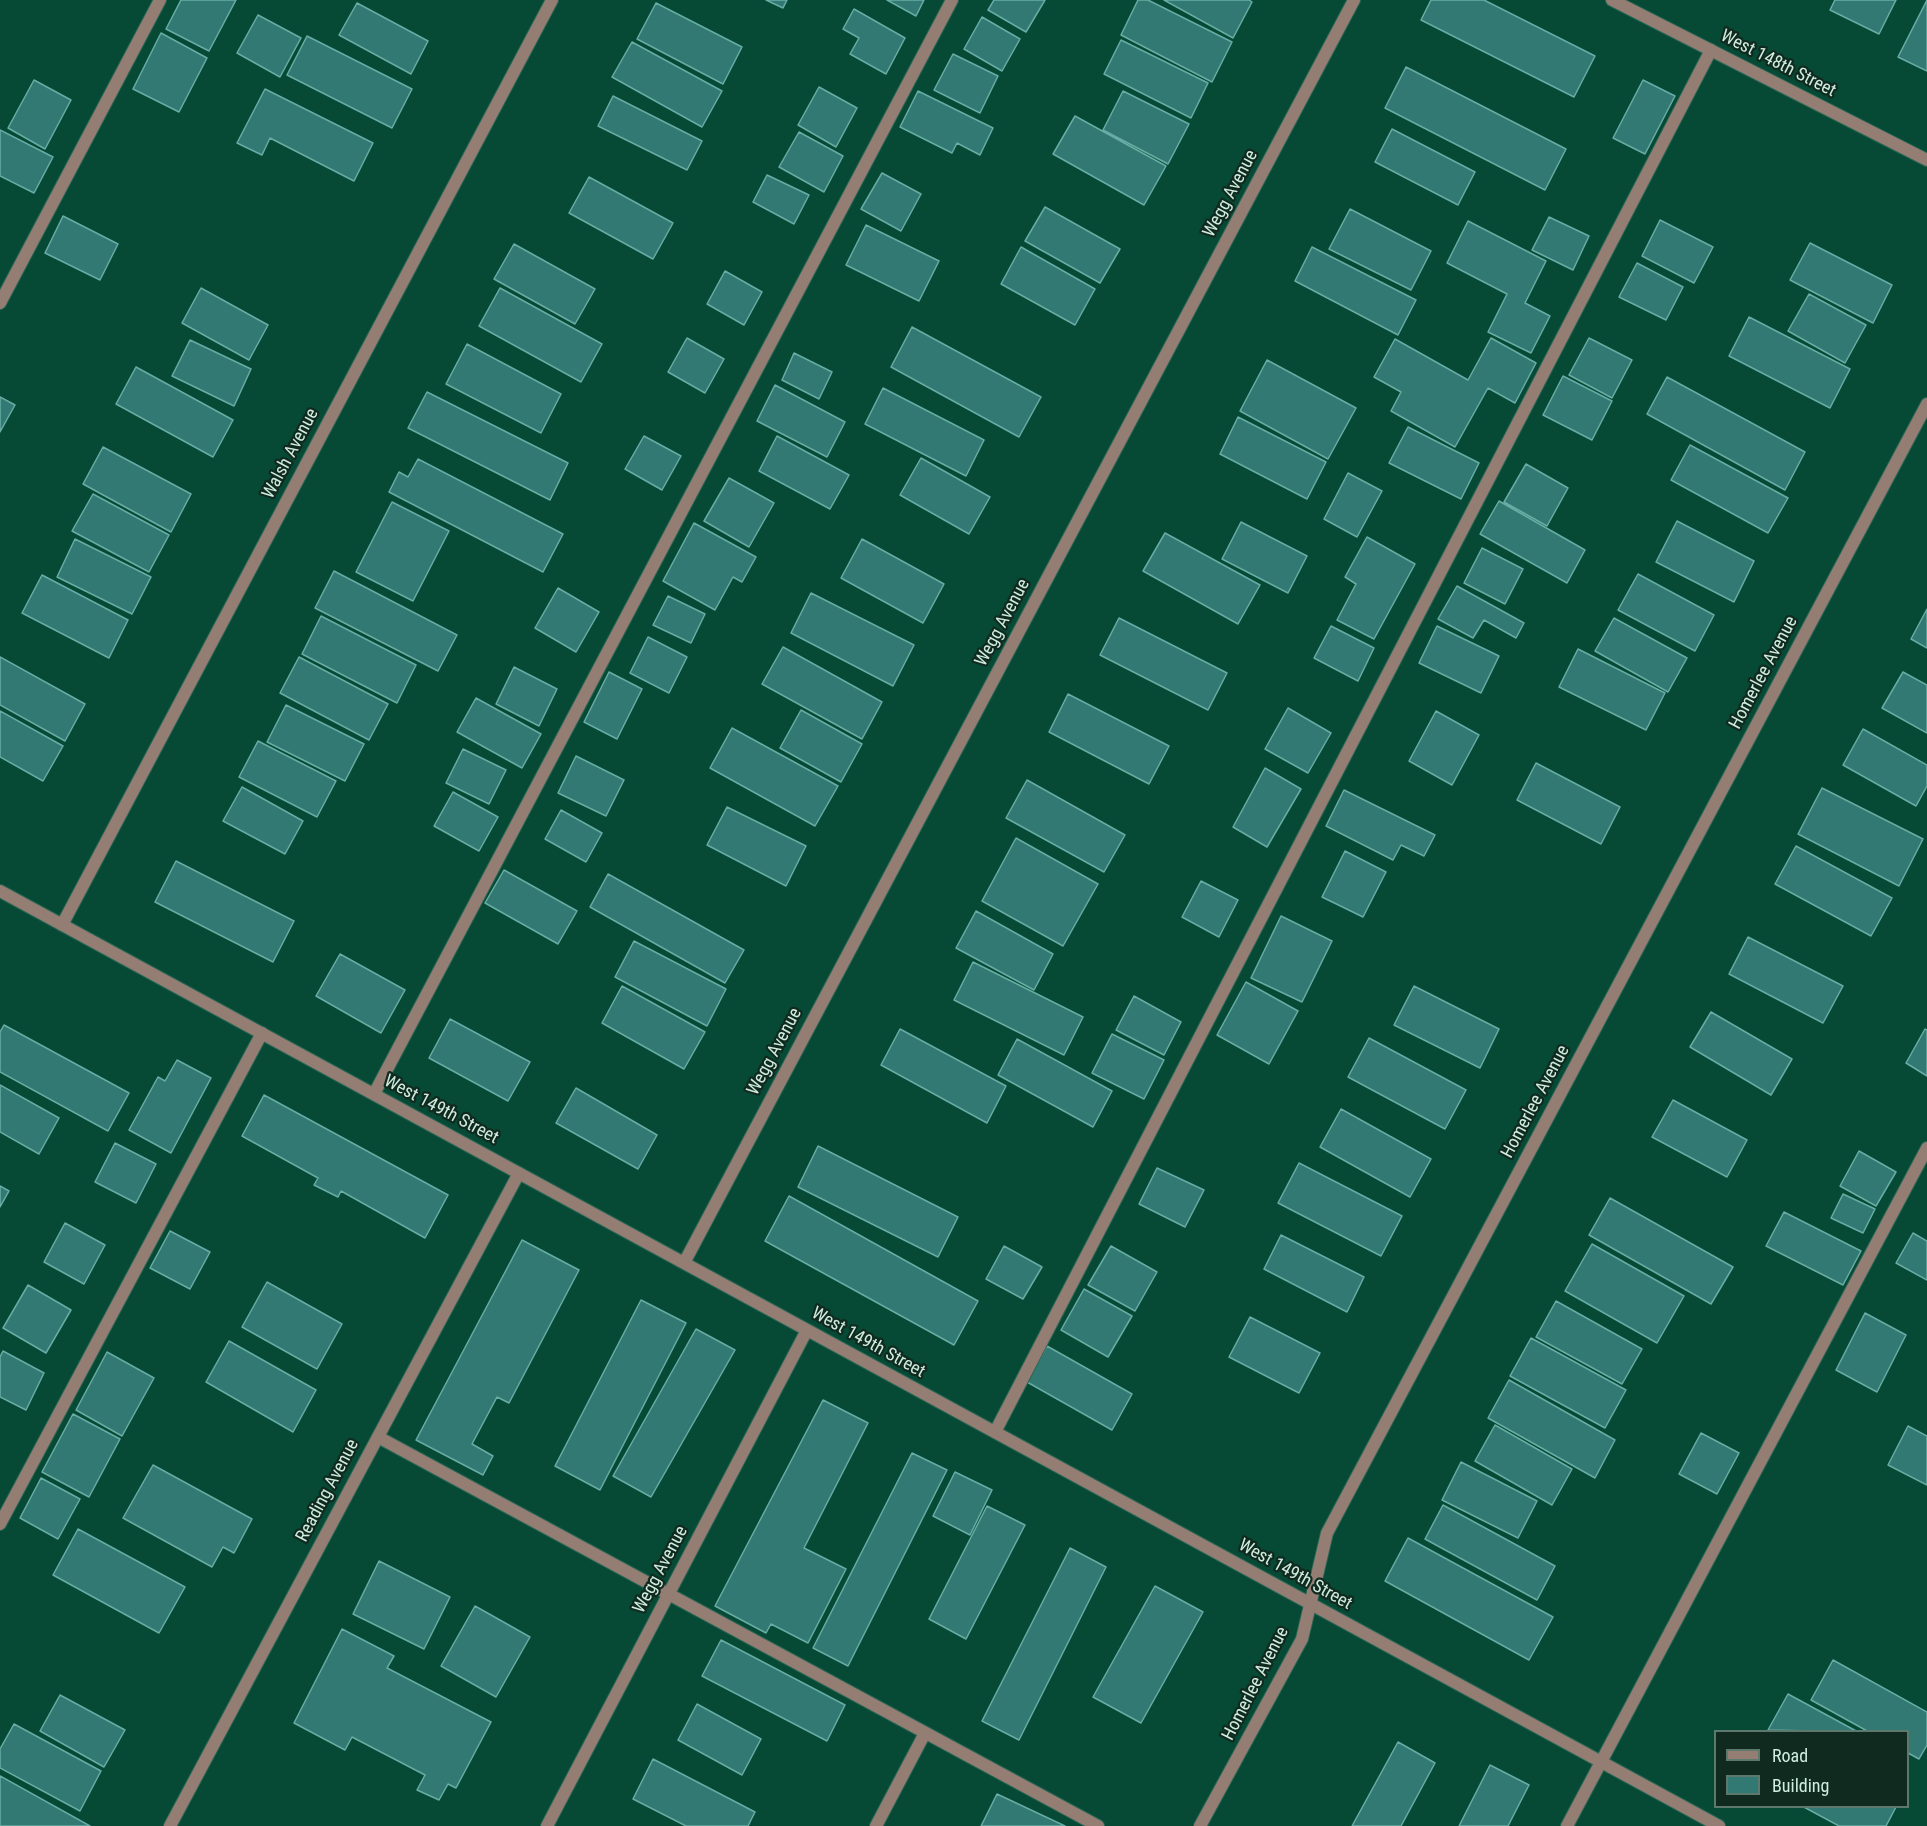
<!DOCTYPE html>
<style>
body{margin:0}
#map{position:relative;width:1927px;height:1826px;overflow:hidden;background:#064935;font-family:"Roboto Condensed",sans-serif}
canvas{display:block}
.legend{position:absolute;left:1714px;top:1730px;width:195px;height:78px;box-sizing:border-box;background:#112a20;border:2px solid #5d786c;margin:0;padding:8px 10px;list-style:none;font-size:18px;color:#cfecdf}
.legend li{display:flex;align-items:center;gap:12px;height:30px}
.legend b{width:30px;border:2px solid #5d786c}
</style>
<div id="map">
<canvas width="1927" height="1826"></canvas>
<ul class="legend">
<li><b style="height:8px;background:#947d73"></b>Road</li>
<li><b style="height:16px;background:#337973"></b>Building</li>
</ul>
</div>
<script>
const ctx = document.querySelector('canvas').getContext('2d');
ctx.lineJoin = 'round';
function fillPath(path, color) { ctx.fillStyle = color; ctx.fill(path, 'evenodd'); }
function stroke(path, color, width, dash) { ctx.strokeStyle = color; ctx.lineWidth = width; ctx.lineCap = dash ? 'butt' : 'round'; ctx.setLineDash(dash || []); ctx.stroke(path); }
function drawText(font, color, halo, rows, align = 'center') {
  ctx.font = font + ' "Roboto Condensed",sans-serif'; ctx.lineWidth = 4.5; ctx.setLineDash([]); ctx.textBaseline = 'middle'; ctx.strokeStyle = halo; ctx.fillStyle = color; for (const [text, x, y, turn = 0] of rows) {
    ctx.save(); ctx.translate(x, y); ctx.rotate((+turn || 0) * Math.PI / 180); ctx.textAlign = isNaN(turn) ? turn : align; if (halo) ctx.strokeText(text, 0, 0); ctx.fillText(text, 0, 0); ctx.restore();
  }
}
const building = new Path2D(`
 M181,0h55l-27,51 -43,-22z
 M766,0h21l-4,8z
 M887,0h37l-8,16z
 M994,0h51l-19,32 -38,-22z
 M1138,0h10l84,42 -20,40 -91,-47z
 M1164,0h85l3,2 -19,36z
 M1431,0h53l111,56 -21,41 -153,-77z
 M1835,0h61l-17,34 -49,-24z
 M1927,0v71l-29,-14z
 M357,3l71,38 -17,33 -72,-39z
 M656,3l86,44 -19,37 -86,-45z
 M854,9l51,29 -19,36 -36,-20 9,-16 -16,-9z
 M258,15l43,23 -21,39 -43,-24z
 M982,17l38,22 -18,32 -38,-22z
 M161,33l46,25 -28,54 -46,-23z
 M307,36l105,53 -20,39 -105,-53z
 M1121,40l87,43 -17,35 -87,-44z
 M632,42l90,49 -20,36 -90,-50z
 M953,54l45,22 -18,37 -46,-23z
 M1406,67l160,82 -21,41 -160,-82z
 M34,80l37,20 -26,49 -37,-21z
 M1643,80l32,16 -30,58 -32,-16z
 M819,87l38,21 -21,39 -38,-22z
 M265,89l108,54 -19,38 -84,-43 -8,17 -25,-12z
 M918,91l75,37 -13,27 -23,-12 -5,10 -52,-26z
 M1123,91l66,33 -21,40 -65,-34z
 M613,96l89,45 -15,29 -89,-44z
 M1075,116l91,50 -22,39 -91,-51z
 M1392,129l83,43 -17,33 -83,-43z
 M0,130l53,27 -19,36 -34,-17z
 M799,132l44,24 -19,36 -45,-25z
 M882,173l39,21 -20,37 -40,-22z
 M767,175l42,20 -15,29 -41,-22z
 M589,177l84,46 -20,36 -84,-46z
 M1045,207l75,42 -20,34 -75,-42z
 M1350,209l81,42 -20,39 -82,-41z
 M63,216l55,28 -18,36 -55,-27z
 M1549,217l40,19 -16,34 -41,-20z
 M1660,220l53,27 -19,36 -52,-27z
 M1468,221l78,40 -21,42 25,13 -19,37 -43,-21 19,-38 -60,-31z
 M866,225l73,36 -20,40 -73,-36z
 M1810,243l82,42 -19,38 -83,-43z
 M514,244l81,45 -20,35 -81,-45z
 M1021,247l74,42 -20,36 -74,-41z
 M1312,247l104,53 -18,35 -103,-54z
 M1637,263l46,24 -17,33 -47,-23z
 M725,271l37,21 -18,33 -37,-21z
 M201,288l67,37 -19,35 -67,-37z
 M500,288l102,56 -21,38 -102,-56z
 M1809,294l57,31 -21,38 -57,-32z
 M1749,317l101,52 -20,39 -101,-52z
 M912,327l129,70 -22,40 -128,-70z
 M687,338l37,21 -19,34 -37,-21z
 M1491,338l45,25 -21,40 -27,-15 -33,59 -64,-36 10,-19 -27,-15 21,-38 73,41z
 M1589,338l43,22 -20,38 -43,-23z
 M190,340l61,29 -17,37 -62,-30z
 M467,344l94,50 -20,39 -95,-49z
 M794,353l38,19 -13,27 -37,-19z
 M1267,360l89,48 -28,51 -88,-48z
 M136,367l97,53 -20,37 -97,-53z
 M1563,376l49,25 -20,39 -49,-25z
 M1667,377l138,75 -20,38 -138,-76z
 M775,385l70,37 -18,35 -70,-36z
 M883,388l101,52 -18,36 -101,-52z
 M427,392l141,71 -18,37 -142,-72z
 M0,397l15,8 -15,27z
 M1238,417l88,45 -19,37 -87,-45z
 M1408,427l71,36 -18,36 -72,-36z
 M644,436l37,20 -19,34 -37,-21z
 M777,436l72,39 -19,34 -71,-38z
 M1690,445l98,53 -20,35 -97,-53z
 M103,447l88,47 -20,38 -88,-48z
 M921,458l69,39 -21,37 -69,-39z
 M418,459l145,75 -20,38 -154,-80 10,-20 9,5z
 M1526,464l42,24 -21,38 -43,-24z
 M1348,473l34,18 -25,46 -33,-18z
 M729,478l45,25 -25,44 -45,-26z
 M93,494l76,41 -20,37 -77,-41z
 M1499,501l86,49 -18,33 -87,-49z
 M392,502l57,29 -36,70 -57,-29z
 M1677,521l77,40 -20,41 -78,-40z
 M1241,522l66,34 -19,37 -66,-34z
 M694,523l62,34 -14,25 -9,-5 -18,33 -52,-29z
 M1165,533l95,52 -22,39 -95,-53z
 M1367,537l48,27 -41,75 -37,-19 19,-36 -11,-7z
 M75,539l76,38 -19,37 -75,-37z
 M862,539l82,45 -21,39 -82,-45z
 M1482,548l41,21 -18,35 -41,-21z
 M334,571l123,64 -19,36 -123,-63z
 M1638,574l76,41 -19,36 -77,-41z
 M42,575l86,45 -19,38 -87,-45z
 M1457,586l67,37 -8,15 -32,-18 -11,18 -35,-19z
 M558,588l41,24 -23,40 -41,-24z
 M811,593l103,52 -21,41 -102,-53z
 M668,596l37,18 -14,29 -38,-18z
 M1927,609v39l-16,-9z
 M321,616l95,49 -19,38 -95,-49z
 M1119,618l108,55 -19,37 -108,-55z
 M1614,618l73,40 -19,34 -73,-41z
 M1331,626l43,22 -16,33 -44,-23z
 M1437,626l62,30 -18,37 -62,-30z
 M648,637l39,20 -18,36 -39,-20z
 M783,647l99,55 -20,37 -100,-55z
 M1578,649l87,44 -19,37 -87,-43z
 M0,657l85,47 -20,37 -65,-36z
 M299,657l89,47 -19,36 -89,-47z
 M514,667l43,22 -18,37 -43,-22z
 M609,672l33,17 -25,50 -33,-17z
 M1903,672l24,13v48l-45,-25z
 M1068,694l101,52 -20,38 -100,-52z
 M476,698l65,36 -19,34 -65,-36z
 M286,705l78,39 -19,37 -78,-39z
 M1288,708l43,25 -23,40 -43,-24z
 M801,710l61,34 -21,38 -61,-34z
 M0,711l63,35 -20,35 -43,-24z
 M1436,711l43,24 -27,50 -43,-24z
 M732,728l106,58 -23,40 -105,-58z
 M1863,729l64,36v21l-11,20 -73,-41z
 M258,741l78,40 -19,36 -78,-40z
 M463,749l43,21 -17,34 -43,-21z
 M576,756l48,24 -18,36 -48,-23z
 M1536,763l84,44 -19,37 -84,-44z
 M1265,768l36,21 -34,58 -34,-20z
 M1027,780l98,55 -21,37 -98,-54z
 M242,787l61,34 -18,33 -62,-33z
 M1822,788l101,51 -24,47 -101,-52z
 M1344,790l91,45 -11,21 -23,-11 -8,15 -67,-34z
 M453,792l45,25 -19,34 -45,-25z
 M727,807l79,39 -20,40 -79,-41z
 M561,810l41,23 -16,29 -41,-23z
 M1016,838l82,46 -35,62 -81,-45z
 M1796,846l96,52 -21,38 -96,-52z
 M1345,851l41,21 -23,45 -41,-20z
 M176,861l118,60 -21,41 -118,-60z
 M504,870l73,41 -19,33 -73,-41z
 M608,874l136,76 -19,33 -135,-76z
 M1201,881l37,19 -19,37 -37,-20z
 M976,911l77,43 -19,36 -78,-42z
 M1281,916l51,25 -30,61 -51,-24z
 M1748,937l95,49 -20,37 -94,-49z
 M634,941l92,48 -19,37 -92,-49z
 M340,954l65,36 -24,43 -65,-37z
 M973,962l110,55 -19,38 -110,-55z
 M1246,982l52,29 -29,53 -52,-29z
 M622,986l83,46 -21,37 -82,-46z
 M1414,986l85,43 -19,39 -86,-43z
 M1134,996l47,26 -17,33 -48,-25z
 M1711,1012l81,47 -21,36 -81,-48z
 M450,1019l80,43 -22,39 -79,-43z
 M4,1025l125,68 -21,38 -108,-59v-40z
 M900,1029l106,57 -19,37 -106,-58z
 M1925,1029l2,1v46l-21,-13z
 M1112,1034l52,26 -20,39 -52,-26z
 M1369,1038l97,52 -21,39 -97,-52z
 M1017,1039l95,52 -19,36 -95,-52z
 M177,1060l34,18 -40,75 -42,-23 29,-53 7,4z
 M0,1085l59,33 -20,36 -39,-22z
 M576,1088l81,47 -19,34 -82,-46z
 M264,1095l184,100 -23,43 -84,-47 -3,6 -24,-12 4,-7 -76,-42z
 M1673,1100l74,40 -20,37 -75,-40z
 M1341,1109l90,50 -21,38 -90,-50z
 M115,1143l41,21 -20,39 -41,-21z
 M818,1146l140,71 -20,40 -140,-70z
 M1859,1151l37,21 -20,34 -36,-20z
 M1299,1163l103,53 -21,40 -103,-53z
 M1157,1168l47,22 -19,37 -46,-23z
 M0,1186l9,5 -9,16z
 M1843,1194l32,15 -12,24 -32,-15z
 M789,1196l189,105 -24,44 -189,-104z
 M1610,1198l123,69 -22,37 -122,-69z
 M1784,1212l77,39 -18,34 -77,-39z
 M65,1223l40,22 -21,39 -40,-22z
 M170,1231l40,21 -20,37 -40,-21z
 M1913,1233l14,8v39l-31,-17z
 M1281,1235l83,42 -17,35 -83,-43z
 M522,1240l57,30 -70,133 -12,-6 -25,47 21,12 -10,19 -67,-35z
 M1592,1244l92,52 -27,47 -92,-52z
 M1004,1246l38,21 -19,32 -37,-20z
 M1111,1246l46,26 -22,39 -47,-26z
 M267,1282l75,42 -25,45 -75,-42z
 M28,1285l43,25 -25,43 -43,-25z
 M1084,1289l48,27 -24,41 -47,-27z
 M641,1300l45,23 -86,167 -45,-24z
 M1556,1301l86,48 -20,35 -86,-47z
 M1865,1313l41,22 -29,57 -41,-22z
 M1250,1317l70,36 -21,40 -70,-36z
 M696,1329l39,21 -84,147 -38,-21z
 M1531,1338l95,52 -21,38 -95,-52z
 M229,1341l87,49 -23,42 -87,-50z
 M1047,1346l85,48 -20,36 -85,-48z
 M3,1351l41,22 -18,37 -26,-13v-40z
 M107,1352l47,26 -32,58 -46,-26z
 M1509,1380l106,60 -20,38 -107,-60z
 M823,1400l45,23 -64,125 42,21 -38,74 -37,-19 -5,9 -51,-27z
 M73,1414l47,25 -31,58 -47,-25z
 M1495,1425l77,44 -20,36 -77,-44z
 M1908,1426l19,10v49l-39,-20z
 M1701,1433l38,20 -22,41 -38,-20z
 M912,1453l35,17 -99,196 -35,-18z
 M1461,1462l76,39 -19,37 -76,-38z
 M153,1465l99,54 -18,34 -11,-6 -11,20 -89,-49z
 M955,1472l37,18 -22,45 -37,-19z
 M41,1478l39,21 -22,40 -38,-21z
 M1443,1505l112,61 -18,34 -112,-61z
 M987,1506l38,19 -59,114 -37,-20z
 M78,1529l107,58 -26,46 -106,-58z
 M1408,1538l145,79 -24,43 -144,-79z
 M1070,1548l36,19 -87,173 -37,-19z
 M379,1561l71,36 -26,52 -71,-35z
 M1155,1586l48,26 -62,111 -48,-26z
 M475,1606l55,31 -34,60 -55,-31z
 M342,1629l52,27 -7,12 104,54 -35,66 -8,-4 -9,16 -22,-10 8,-15 -73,-38 -7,13 -51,-27z
 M721,1640l124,65 -18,36 -125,-65z
 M1833,1660l94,52v33l-8,14 -11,-6v-21h-39l-58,-32z
 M1788,1694l70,38 -90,-2z
 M60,1695l65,35 -21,37 -64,-36z
 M697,1704l64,35 -19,36 -64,-35z
 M14,1724l87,47 -21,40 -80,-43v-19z
 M1398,1742l37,21 -34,63h-49z
 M653,1759l102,53 -7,14h-62l-53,-27z
 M1490,1765l39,20 -21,41h-49z
 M0,1776l90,50h-90z
 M997,1794l68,32h-84z
 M1802,1806h94v1l-10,19h-47z`);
fillPath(building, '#337973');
stroke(building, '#67ada5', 1.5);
const service = new Path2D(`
 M0,303l160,-303
 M374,1094l578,-1094
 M995,1432l716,-1382
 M378,1437l720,389
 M0,1524l262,-491
 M876,1826l49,-93
 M1567,1826l360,-678`);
const minor = new Path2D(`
 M0,891l1719,935
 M62,925l490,-925
 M684,1263l670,-1263
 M170,1826l349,-653
 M547,1826l260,-496
 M1200,1826l102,-187 25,-106 600,-1129`);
const tertiary = new Path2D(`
 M1612,0l315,160`);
stroke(service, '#2a6654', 14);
stroke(minor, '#2a6654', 14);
stroke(tertiary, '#2a6654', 14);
stroke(service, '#947d73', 12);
stroke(minor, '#947d73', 12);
stroke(tertiary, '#947d73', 12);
drawText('18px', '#cfecdf', '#112a20', [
 ["West 148th Street",1778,64,27],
 ["Wegg Avenue",1231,194,-62],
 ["Walsh Avenue",291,454,-62],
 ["Wegg Avenue",1003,623,-62],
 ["Homerlee Avenue",1764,673,-62],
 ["Wegg Avenue",775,1052,-62],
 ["Homerlee Avenue",1536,1102,-62],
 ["West 149th Street",441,1110,28],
 ["West 149th Street",868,1343,29],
 ["Reading Avenue",328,1491,-62],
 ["Wegg Avenue",661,1570,-62],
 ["West 149th Street",1295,1575,29],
 ["Homerlee Avenue",1256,1684,-63]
]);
</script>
